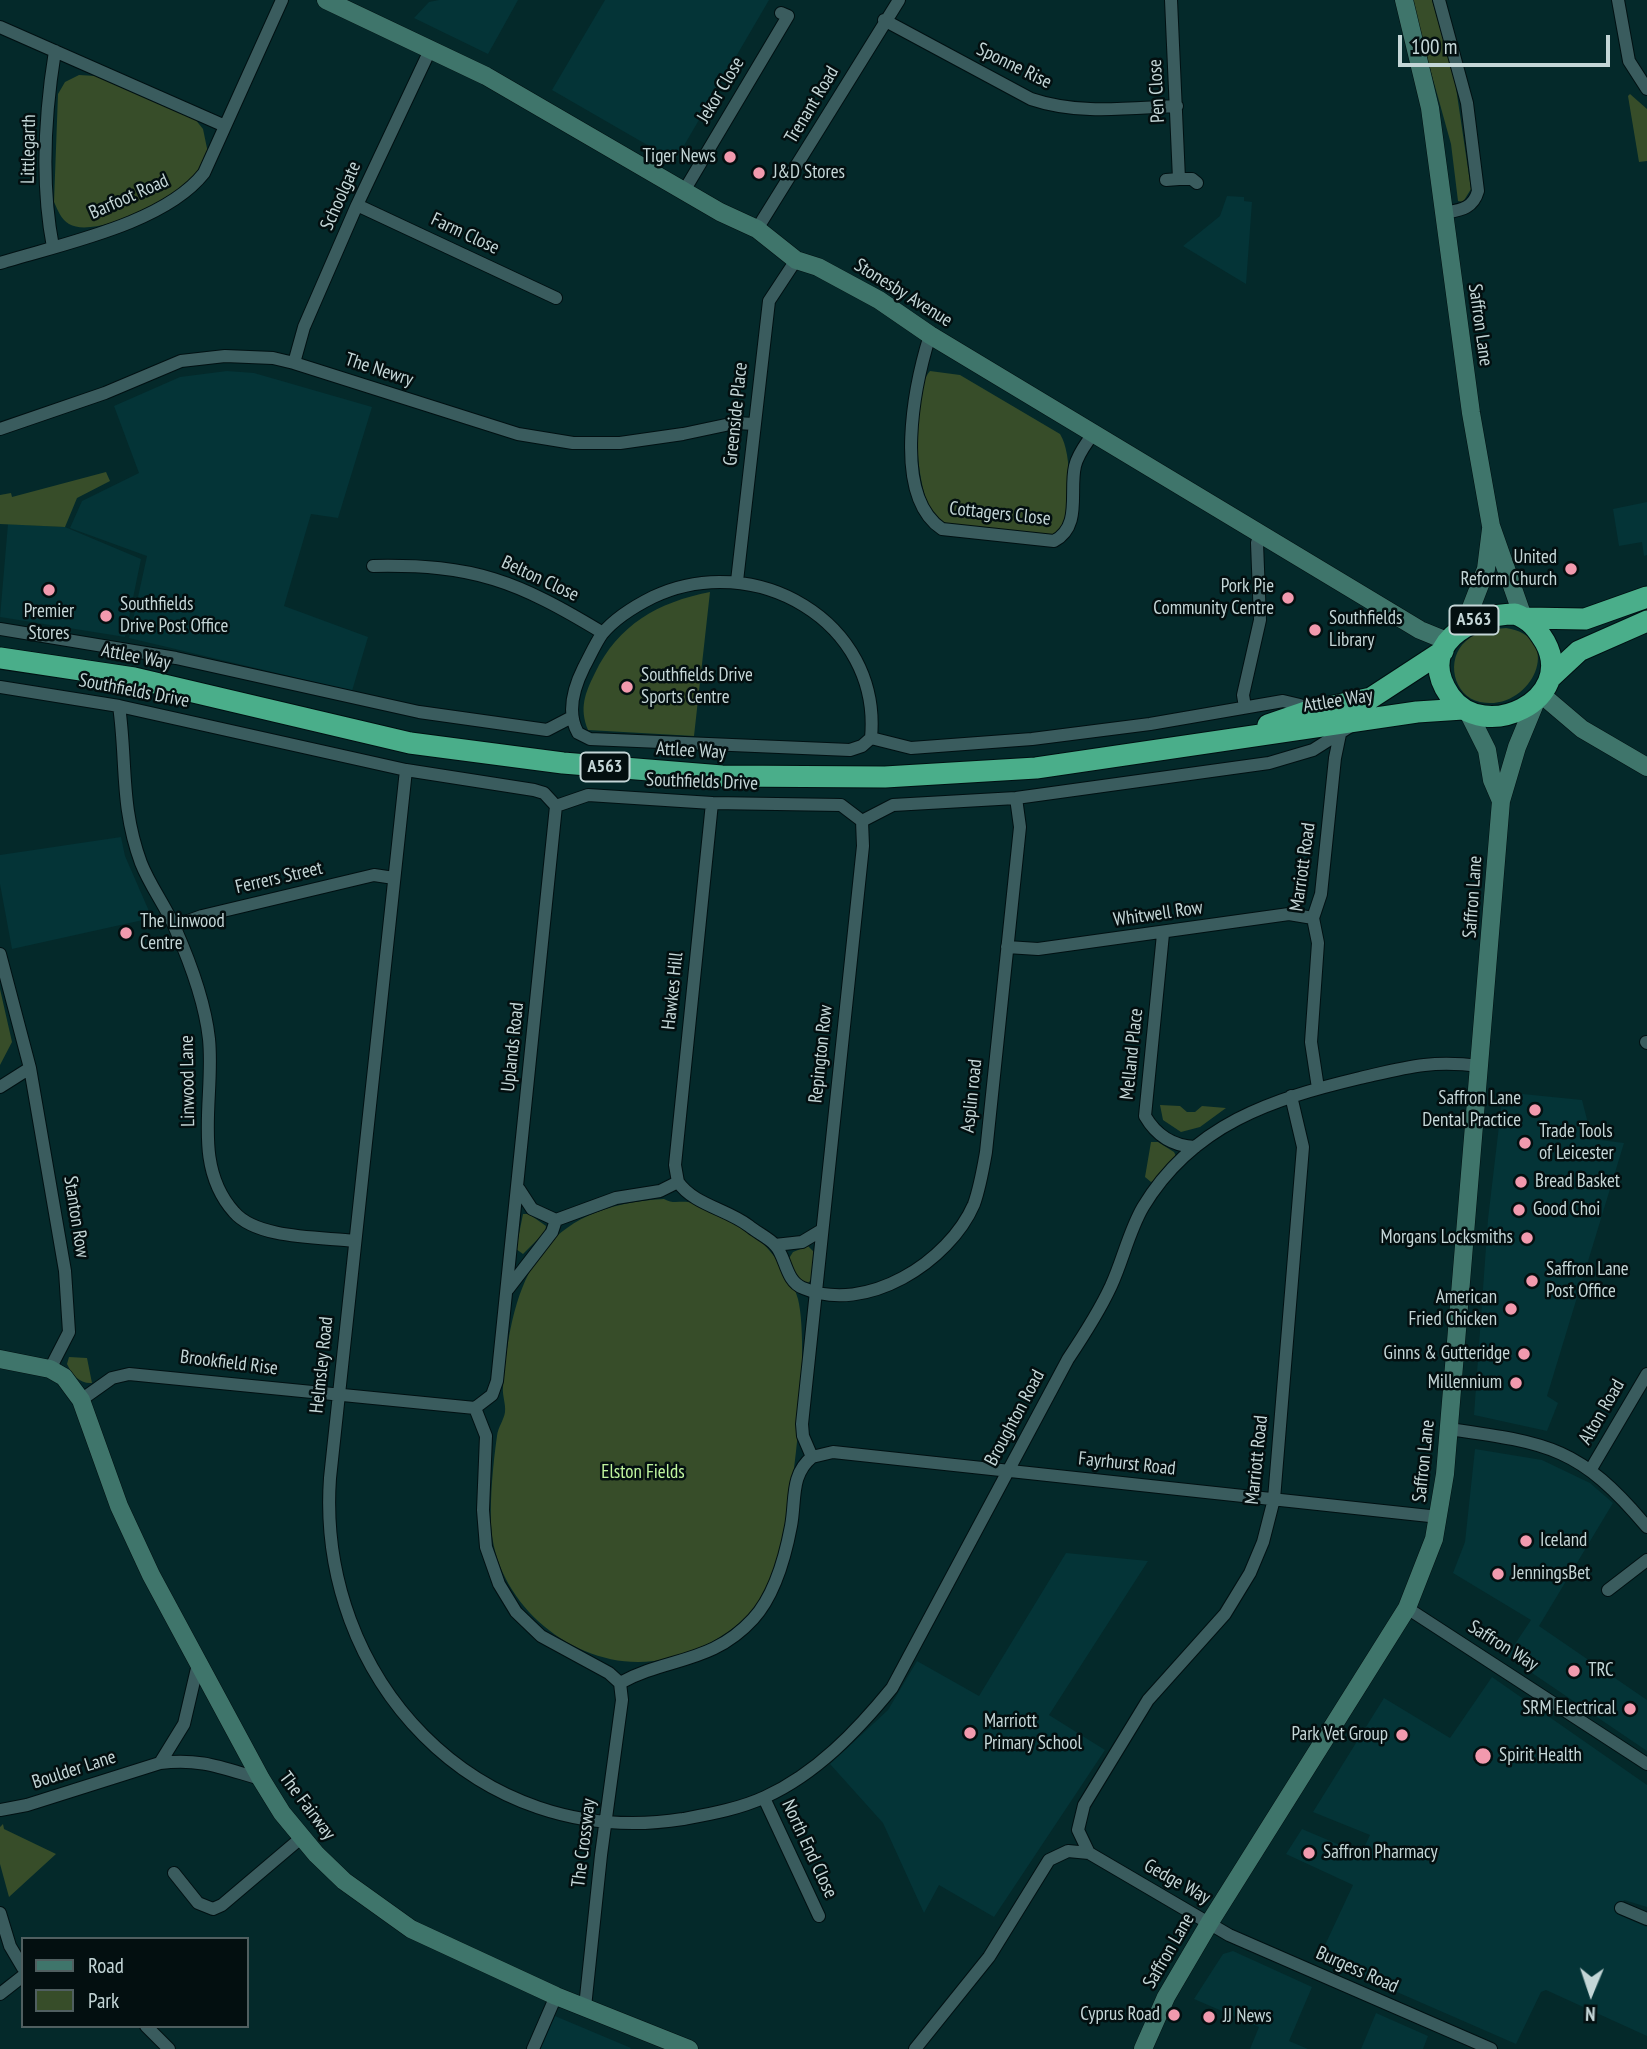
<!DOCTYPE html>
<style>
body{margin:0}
#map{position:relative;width:1647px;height:2049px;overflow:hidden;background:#04292a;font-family:"PT Sans Narrow",sans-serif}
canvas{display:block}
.legend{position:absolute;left:21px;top:1937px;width:228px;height:91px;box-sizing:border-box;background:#030f10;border:2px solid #505f60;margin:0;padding:9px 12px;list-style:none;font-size:21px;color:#c4d6d7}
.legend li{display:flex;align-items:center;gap:14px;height:35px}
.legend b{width:35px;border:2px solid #505f60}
.north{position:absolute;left:1556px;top:1958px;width:70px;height:70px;-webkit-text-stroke:5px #030f10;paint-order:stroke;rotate:182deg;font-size:19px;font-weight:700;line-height:28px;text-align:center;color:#c4d6d7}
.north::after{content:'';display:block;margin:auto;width:24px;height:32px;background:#c4d6d7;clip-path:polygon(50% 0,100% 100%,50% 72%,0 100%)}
.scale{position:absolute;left:1398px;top:35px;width:212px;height:32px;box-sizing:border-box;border:4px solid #c4d6d7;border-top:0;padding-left:9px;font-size:21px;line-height:24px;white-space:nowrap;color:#c4d6d7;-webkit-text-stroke:5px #030f10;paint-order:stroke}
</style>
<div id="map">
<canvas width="1647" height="2049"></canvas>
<ul class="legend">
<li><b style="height:9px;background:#3f756b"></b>Road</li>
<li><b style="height:19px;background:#374d29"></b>Park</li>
</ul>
<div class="north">N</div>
<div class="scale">100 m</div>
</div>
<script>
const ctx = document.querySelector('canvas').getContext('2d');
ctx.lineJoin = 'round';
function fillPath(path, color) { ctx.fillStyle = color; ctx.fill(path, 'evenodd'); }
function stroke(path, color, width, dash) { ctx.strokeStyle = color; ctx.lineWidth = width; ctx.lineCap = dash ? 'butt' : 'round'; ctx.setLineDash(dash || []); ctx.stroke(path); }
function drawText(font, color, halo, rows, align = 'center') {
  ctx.font = font + ' "PT Sans Narrow",sans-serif'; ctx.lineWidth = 5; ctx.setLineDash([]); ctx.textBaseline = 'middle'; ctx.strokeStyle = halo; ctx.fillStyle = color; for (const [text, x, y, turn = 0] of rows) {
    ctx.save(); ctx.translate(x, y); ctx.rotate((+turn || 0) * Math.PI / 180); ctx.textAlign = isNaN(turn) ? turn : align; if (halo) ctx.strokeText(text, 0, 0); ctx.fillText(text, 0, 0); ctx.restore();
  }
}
fillPath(new Path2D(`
 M439,0h79l-30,54 -74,-36 15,-16z
 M605,0h164l-94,161 -123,-71z
 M1227,196l17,1v4l8,1 -6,82 -63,-38 37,-30z
 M227,371l27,2 118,34 -34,111 -27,-4 -27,92 84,31 -16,54 -223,-53 18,-82 -77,-28 12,-27 57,-28 -25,-67 66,-29z
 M1647,502v53l-3,1 -2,-14 -23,4 -6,-37z
 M8,524l57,3 76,32 -16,78 -125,-20z
 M121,837l4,19 27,62 -140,31 -12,-65v-29z
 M1503,1092l79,8 10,39 32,4 -77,253 11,7 -11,28 -73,-16 14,-196z
 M1475,1449l67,11 48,23 23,20 -74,123 108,74v51l-140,-95 24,-36 -78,-47 12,-31z
 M1066,1553l82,8 -99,154 56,35 -111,167 -55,-32 -15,28 -41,-90 -53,-59 58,-54 29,-49 62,35z
 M1492,1677l155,108v122l-23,-7 -7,14 30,13v109l-101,-46 -5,2 -25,52 -197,-86 34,-73 -67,-31 16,-25 59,25 9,-19 -57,-23 71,-114 66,40z
 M1233,1951l79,36 -23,54 19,8h-58l9,-22 -65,-28 29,-45z
 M1376,2013l52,23 -5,13h-62z
 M555,2016l76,32 -1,1h-90z`), '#043437');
fillPath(new Path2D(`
 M1411,0h21l23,81 16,108 -8,13 -5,-1 -7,-57z
 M79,75l17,1 99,43 8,10 5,24c-6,11 -10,24 -20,32 -21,16 -94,54 -119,39 -8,-5 -11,-13 -15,-22l4,-108 7,-12z
 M1630,94l17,15v52l-8,1 -11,-66z
 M930,371l30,4 100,59c13,20 11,77 0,97l-9,4c-22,-3 -97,-5 -112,-15 -25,-17 -29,-127 -9,-149z
 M106,472l4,9 -33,17 -12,29 -65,-3v-29l11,-2 1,4z
 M710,592l-16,144 -106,-6c-9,-22 -3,-37 7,-57 23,-48 63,-71 115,-81z
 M1506,628c61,9 25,85 -26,74 -27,-6 -35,-43 -14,-61 11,-10 26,-12 40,-13z
 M0,989l12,53 -12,23z
 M1160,1105l20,1 7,6h8l7,-6 24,2 -26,19 -19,5 -18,-12z
 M1151,1142h7l16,10 2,4 -19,23 -6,3 -6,-5z
 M664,1199c9,5 14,2 24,3 31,6 61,24 81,48 12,14 24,31 29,49 13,53 -6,256 -37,300 -24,35 -67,56 -107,62 -78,10 -159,-56 -163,-136 -1,-28 2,-61 6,-89 1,-9 7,-16 8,-24 1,-8 -3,-17 -2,-25 9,-111 38,-181 161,-188z
 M523,1214h6l17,12 -1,6 -22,22 -7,-5z
 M808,1246l6,6 -3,28 -3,3 -9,-3 -11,-20 5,-8z
 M69,1357l18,1 5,25c-12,1 -20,-8 -25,-19z
 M3,1824l1,5 52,25 -47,43 -9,-33v-37z`), '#374d29');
const street = new Path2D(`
 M1439,0l28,103 11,88c-5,18 -18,19 -34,22
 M1618,0l11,61 18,28
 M884,20l147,79c47,16 97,9 146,7
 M0,27l225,99
 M1179,179h13l5,4
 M1166,180l13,-1 -8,-179
 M684,191l104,-175 -7,-3
 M357,205l199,93
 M757,229l142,-229
 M53,247c-12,-62 -8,-134 2,-196
 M0,263c61,-19 164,-39 204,-90l78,-173
 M930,335c-15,48 -39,160 12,194l112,12c28,-15 15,-49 21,-75 3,-13 12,-23 19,-34
 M294,363l10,-36 53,-122 74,-157
 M0,429l105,-36 76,-32 44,-5 48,2 21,5 224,71 55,9h47l63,-9 52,-11 20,1
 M373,566c102,-2 144,15 230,67
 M737,581l32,-280 27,-41
 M0,629l176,29 243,54 128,18 25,-13
 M0,687l119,19 287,64 128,20 10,3 12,13 32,-11 124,8 129,2 21,16 31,-16 123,-7 253,-35 44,-13 41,-26
 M119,706c8,56 1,100 22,157 9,23 24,42 34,65 15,34 30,74 34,111 6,59 -18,125 25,173 23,27 86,25 120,29
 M1245,707l-2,-12 17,-75 -3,-77 3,-9
 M871,738c11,-117 -117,-189 -218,-141 -18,9 -38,21 -51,37 -7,10 -12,22 -18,33 -10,20 -18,45 -6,66l12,6 260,11 12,-4 9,-8 40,10 121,-9 118,-15 133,-23 17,4 6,7
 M406,770l-76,708c-14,199 146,374 353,341 27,-5 56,-10 82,-22 51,-23 92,-66 127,-109l176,-329c16,-24 31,-47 43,-73 12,-26 18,-55 32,-79 50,-83 129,-108 217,-129 48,-11 70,-18 120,-12
 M556,806l-59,575 -5,14 -17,13 11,28 -3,74 3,37 13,37 17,28 25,24 68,37 11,10c47,-26 92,-19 133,-64 22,-24 32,-61 38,-93 5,-26 -1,-51 21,-69l-9,-21 -1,-12 61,-578 -1,-25
 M174,926l28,-10 172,-41 20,3
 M1163,934l-18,182c11,19 27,30 50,31
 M1007,947l31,2 251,-35 24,4
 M0,954l30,114 35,203 4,61 -19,37
 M1646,1042l1,1
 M0,1087l30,-19
 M1318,1088l-7,-46 7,-99 -5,-25 8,-24 14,-136 5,-24
 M678,1182l-3,-17 37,-362
 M519,1189l13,20 24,11
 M775,1245l27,-3 20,-12
 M508,1289l44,-57 4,-12 60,-22 44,-7 18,-9c16,23 49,27 71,44 7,6 20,12 26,19 11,11 10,36 28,43 63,27 146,-26 171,-84 6,-17 9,-35 12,-52l34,-325 -4,-29
 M81,1400l31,-22 17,-4 346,34
 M1449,1429c100,14 131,18 198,98
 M812,1457l21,-5 606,65
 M1591,1469l56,-95
 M1608,1590l39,-30
 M1407,1608l240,156
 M160,1763c41,-5 62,5 101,16
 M764,1798l55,118
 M0,1810l27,-5 133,-42 24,-39 14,-60
 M1089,1853l-11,-23 6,-25 64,-105 77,-86 25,-41 13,-31 11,-43 29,-352 -12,-51
 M174,1873l24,30 15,6 9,-4 79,-67
 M1621,1908l26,11
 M0,1913l10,33 13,22
 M0,1994l23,-18
 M585,2007l16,-152 21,-155 -2,-17
 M146,2026l23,23
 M533,2049l23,-53
 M915,2049l74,-92 60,-97 19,-9 21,2 140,82 262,114`);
const secondary = new Path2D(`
 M326,0l160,76 234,136 37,17 39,31 22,7 61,33 51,35 490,295 27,11
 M1404,0l26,108 41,305 20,113 32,91
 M1464,626l22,-57 5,-40
 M1542,695l40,34 65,38
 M1468,712l19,38 5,30 9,21
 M0,1359l50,10 14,8 17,23 38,106 32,69 110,204 21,34 34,41 28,27 67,48 145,67 133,53
 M1143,2049l23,-52 44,-75 197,-314 27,-69 11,-65 56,-673 16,-54 19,-46`);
const highway = new Path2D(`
 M1515,614c15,5 22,15 30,28 32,58 -61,102 -95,54 -35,-50 20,-82 65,-82z
 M1526,618l59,1 62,-22
 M0,658l134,20 276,65 153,20 159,13 163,1 151,-9 381,-56 46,-3
 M1550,678l29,-27 68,-30
 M1268,725l38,-13 65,-14 72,-47`);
stroke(street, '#001012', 14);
stroke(secondary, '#001012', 19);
stroke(highway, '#001012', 23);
stroke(street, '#3a5c5e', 12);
stroke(secondary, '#3f756b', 18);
stroke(highway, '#4aae8a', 21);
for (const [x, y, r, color] of [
 [730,157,7,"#f29aae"],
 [759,173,7,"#f29aae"],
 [1571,569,7,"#f29aae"],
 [49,590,7,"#f29aae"],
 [1288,598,7,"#f29aae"],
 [106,616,7,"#f29aae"],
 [1315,630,7,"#f29aae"],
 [627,687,7,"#f29aae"],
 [126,933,7,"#f29aae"],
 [1535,1110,7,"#f29aae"],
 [1525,1143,7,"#f29aae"],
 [1521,1182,7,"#f29aae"],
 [1519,1210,7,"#f29aae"],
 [1527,1238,7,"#f29aae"],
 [1532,1281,7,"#f29aae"],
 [1511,1309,7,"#f29aae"],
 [1524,1354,7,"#f29aae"],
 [1516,1383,7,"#f29aae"],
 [1526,1541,7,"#f29aae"],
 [1498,1574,7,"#f29aae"],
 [1574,1671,7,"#f29aae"],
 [1630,1709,7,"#f29aae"],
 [970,1733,7,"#f29aae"],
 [1402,1735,7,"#f29aae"],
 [1483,1756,9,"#f29aae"],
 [1309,1853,7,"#f29aae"],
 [1174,2015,7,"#f29aae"],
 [1209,2017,7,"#f29aae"]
]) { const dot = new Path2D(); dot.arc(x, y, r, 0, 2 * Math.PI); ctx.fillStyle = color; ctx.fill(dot); stroke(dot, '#030f10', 2.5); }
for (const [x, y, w] of [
 [1474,620,49],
 [605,767,49]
]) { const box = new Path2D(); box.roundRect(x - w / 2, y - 14.5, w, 29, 5); ctx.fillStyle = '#030f10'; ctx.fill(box); stroke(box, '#c4d6d7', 2); }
drawText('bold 18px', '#c4d6d7', null, [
 ["A563",1474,620],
 ["A563",605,767]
]);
drawText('19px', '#c4d6d7', '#030f10', [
 ["Sponne Rise",1014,66,26],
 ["Jekor Close",721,90,-59],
 ["Pen Close",1157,91,-93],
 ["Trenant Road",812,105,-59],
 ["Littlegarth",29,149,-89],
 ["Schoolgate",341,196,-66],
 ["Barfoot Road",129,197,-24],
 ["Farm Close",465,234,25],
 ["Stonesby Avenue",903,293,32],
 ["Saffron Lane",1480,325,82],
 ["The Newry",379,370,18],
 ["Greenside Place",736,414,-84],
 ["Cottagers Close",1000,514,6],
 ["Belton Close",540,579,25],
 ["Attlee Way",136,657,11],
 ["Southfields Drive",134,691,11],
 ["Attlee Way",1338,701,-9],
 ["Attlee Way",691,751,3],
 ["Southfields Drive",702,782,2],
 ["Marriott Road",1303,867,-82],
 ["Ferrers Street",279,878,-13],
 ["Saffron Lane",1473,897,-86],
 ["Whitwell Row",1158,914,-8],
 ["Hawkes Hill",673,991,-84],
 ["Uplands Road",513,1047,-84],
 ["Repington Row",821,1054,-84],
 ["Melland Place",1132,1054,-84],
 ["Linwood Lane",188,1081,-91],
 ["Asplin road",972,1096,-84],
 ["Stanton Row",76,1217,81],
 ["Brookfield Rise",229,1363,7],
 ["Helmsley Road",322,1365,-84],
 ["Alton Road",1602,1412,-60],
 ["Broughton Road",1015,1418,-62],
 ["Marriott Road",1257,1460,-84],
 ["Saffron Lane",1424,1461,-84],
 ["Fayrhurst Road",1127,1464,6],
 ["Saffron Way",1503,1646,32],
 ["Boulder Lane",74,1770,-18],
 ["The Fairway",307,1806,53],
 ["The Crossway",584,1843,-83],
 ["North End Close",809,1849,65],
 ["Gedge Way",1177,1882,29],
 ["Saffron Lane",1169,1951,-60],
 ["Burgess Road",1357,1970,24]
]);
drawText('19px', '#c4d6d7', '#030f10', [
 ["Tiger News",716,157,"right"],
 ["J&D Stores",773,173],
 ["United",1557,558,"right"],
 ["Reform Church",1557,580,"right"],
 ["Pork Pie",1274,587,"right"],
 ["Community Centre",1274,609,"right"],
 ["Southfields",120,605],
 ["Drive Post Office",120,627],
 ["Premier",49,612,"center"],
 ["Stores",49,634,"center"],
 ["Southfields",1329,619],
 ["Library",1329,641],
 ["Southfields Drive",641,676],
 ["Sports Centre",641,698],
 ["The Linwood",140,922],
 ["Centre",140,944],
 ["Saffron Lane",1521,1099,"right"],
 ["Dental Practice",1521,1121,"right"],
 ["Trade Tools",1539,1132],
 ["of Leicester",1539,1154],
 ["Bread Basket",1535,1182],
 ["Good Choi",1533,1210],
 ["Morgans Locksmiths",1513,1238,"right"],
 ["Saffron Lane",1546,1270],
 ["Post Office",1546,1292],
 ["American",1497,1298,"right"],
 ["Fried Chicken",1497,1320,"right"],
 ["Ginns & Gutteridge",1510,1354,"right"],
 ["Millennium",1502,1383,"right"],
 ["Iceland",1540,1541],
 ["JenningsBet",1512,1574],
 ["TRC",1588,1671],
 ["SRM Electrical",1616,1709,"right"],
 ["Marriott",984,1722],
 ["Primary School",984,1744],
 ["Park Vet Group",1388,1735,"right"],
 ["Spirit Health",1499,1756],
 ["Saffron Pharmacy",1323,1853],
 ["Cyprus Road",1160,2015,"right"],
 ["JJ News",1223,2017]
], 'left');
drawText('19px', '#c0f59f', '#030f10', [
 ["Elston Fields",643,1473]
]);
</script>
